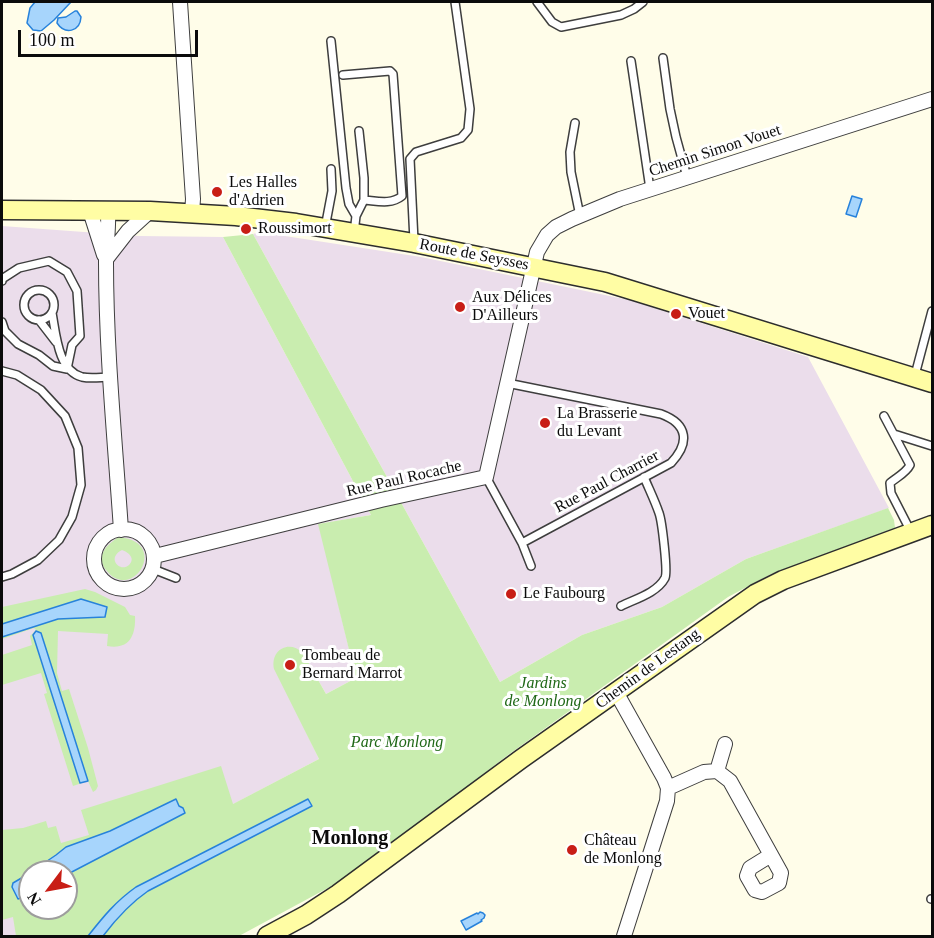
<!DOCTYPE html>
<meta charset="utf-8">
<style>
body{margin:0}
#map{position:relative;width:934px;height:938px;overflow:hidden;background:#fffde9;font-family:Georgia,serif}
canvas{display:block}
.frame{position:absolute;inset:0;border:3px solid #0b0b0b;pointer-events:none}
.north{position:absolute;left:18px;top:860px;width:60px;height:60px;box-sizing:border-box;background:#fff;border:2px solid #9d9d9d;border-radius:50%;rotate:238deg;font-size:16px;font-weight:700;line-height:24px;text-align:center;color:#0b0b0b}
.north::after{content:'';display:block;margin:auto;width:21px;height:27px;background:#c81e16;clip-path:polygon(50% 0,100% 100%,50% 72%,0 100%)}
.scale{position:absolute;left:18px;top:30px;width:180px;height:27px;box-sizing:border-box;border:3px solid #0b0b0b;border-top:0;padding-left:8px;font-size:18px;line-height:21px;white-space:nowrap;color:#0b0b0b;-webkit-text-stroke:4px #fff;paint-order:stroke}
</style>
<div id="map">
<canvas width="934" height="938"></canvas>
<div class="frame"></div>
<div class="north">N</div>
<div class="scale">100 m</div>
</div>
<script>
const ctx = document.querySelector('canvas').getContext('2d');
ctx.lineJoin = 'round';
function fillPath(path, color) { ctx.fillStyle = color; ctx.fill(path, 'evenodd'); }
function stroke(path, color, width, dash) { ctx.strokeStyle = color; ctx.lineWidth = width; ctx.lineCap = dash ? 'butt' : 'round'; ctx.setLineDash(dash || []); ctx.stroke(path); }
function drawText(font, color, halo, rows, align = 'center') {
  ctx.font = font + ' Georgia,serif'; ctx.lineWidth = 6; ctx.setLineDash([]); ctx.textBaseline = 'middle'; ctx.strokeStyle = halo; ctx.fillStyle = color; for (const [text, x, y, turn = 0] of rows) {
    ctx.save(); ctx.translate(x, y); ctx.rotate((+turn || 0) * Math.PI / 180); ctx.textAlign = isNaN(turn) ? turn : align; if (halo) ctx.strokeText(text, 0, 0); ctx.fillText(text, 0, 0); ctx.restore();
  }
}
fillPath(new Path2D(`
 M2,226l137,10 84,1 148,278 -52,9 37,154 -30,16 -23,-41 -3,-4 5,81 14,29 -253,133v-20h-36l-1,64h-27z
 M259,232l162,25 208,43 179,57 81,151 -143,51 -84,48 -80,28 -82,47 -247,-448z`), '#ebddeb');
fillPath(new Path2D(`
 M253,234l247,448 82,-47 80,-28 84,-48 142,-51 6,12 1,8 -124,46 -43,23 -220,158 -96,74 -73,53 -100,54h-223l-3,-19 -11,3v-90l21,-2 23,-7 2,7 8,-2 5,17 28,-8 -8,-25 140,-44 12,38 86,-45 -45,-90c-4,-19 15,-30 29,-16l23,41 30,-16 -38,-154 53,-9 -148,-278zM30,872h36v36h-36z
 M119,537c52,5 13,67 -13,33 -11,-14 1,-26 13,-33zM122,550c6,2 14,8 7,15 -9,8 -23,-7 -7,-15z
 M85,589l10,3 30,15 5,8 5,1c1,20 -6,34 -28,30l1,-12 -50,-3 -1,42 5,18 7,-2 19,59 10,38 -2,4 -3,2 -5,-11 -15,5 -29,-92 3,-1 -6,-20 -39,12v-30l30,-10 -2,-9 6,-6 -2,-2 -32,11v-32z`), '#c9edaf');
const water = new Path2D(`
 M35,2h36l-17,18 -13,11 -8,-1 -6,-7 3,-15z
 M75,11h2l4,6c-1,15 -16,18 -24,6l1,-5 8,-1z
 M852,196l10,3 -6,18 -10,-3z
 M81,599l26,8 -2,10 -47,2 -56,18v-13z
 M36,631l5,2 47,148 -8,2 -47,-148z
 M176,799l3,7 4,2 2,5 -119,62v-3h-35l25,-17 10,-8 44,-16z
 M308,799l4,7 -164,85c-19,13 -32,28 -45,45h-15c15,-19 28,-35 48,-49z
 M30,873v21l-12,5 -6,-12 1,-4z
 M480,912l3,1 2,2 -1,3 -3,2 1,1 -16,9 -5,-9 16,-8 1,1z`);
fillPath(water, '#a7d5fc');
stroke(water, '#2782db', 1.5);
const lane = new Path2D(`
 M537,2l15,20 9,5 60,-12 13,-6 9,-7
 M331,41l15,147 3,16 7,12
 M663,58l7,51 6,28 11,40
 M631,61l19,128
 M343,75l47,-4 3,3 9,122c-11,9 -25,5 -38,4
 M575,123l-5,29 1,20 9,44
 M325,228l7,-37 -1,-22
 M354,233l2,-17 8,-16v-22l-5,-47
 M414,241l-4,-82 6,-7 45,-14 7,-8 2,-21 -15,-107
 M2,281v-2l17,-11 30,-7 18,11 10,19 3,45 -8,9 -5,24 -14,-3 -14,-11 -21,-11 -13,-13 -3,-9
 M24 305a15 15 0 1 1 30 0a15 15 0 1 1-30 0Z
 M52,313c4,21 6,58 30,64 10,2 19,0 29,0
 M39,320l17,22
 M2,371l15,4 24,15 24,26 13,32 3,37 -9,32 -13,23 -21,20 -26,14 -10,3
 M915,375l17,-64
 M507,383l154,31c27,10 29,29 10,49l-149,80
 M884,416l26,49c-4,8 -13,12 -20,18l1,10 19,37
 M894,434l38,12
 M486,477l36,66 9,23
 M153,569l23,9
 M621,606c14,-7 36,-13 44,-28 3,-6 -3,-57 -6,-65 -4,-12 -10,-24 -15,-36
 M931,899h1`);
const street = new Path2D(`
 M180,2l13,197 -1,14
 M90,211l14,44
 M108,211c1,17 -2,34 -2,51 0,89 9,179 15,268
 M107,258l21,-27 22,-20
 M94 559a30 30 0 1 1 60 0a30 30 0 1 1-60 0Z
 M155,556l226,-56 105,-23 51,-225 10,-17 9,-8 16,-8 48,-20 312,-100
 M616,692l48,86 4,10 -1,13 -43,135
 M717,771l8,-27
 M668,788l36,-16 13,-1 13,10 51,92 -2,10 -17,9 -7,-2 -8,-14 3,-8 21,-13`);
const secondary = new Path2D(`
 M2,210l148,1 86,5 60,7 118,20 191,39 327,101
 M267,936l39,-21 32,-21 183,-135 234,-165 28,-14 149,-55`);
stroke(lane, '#3e3e3e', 10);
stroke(street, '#3e3e3e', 16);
stroke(secondary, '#2d2d2d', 21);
stroke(lane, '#fff', 7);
stroke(street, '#fff', 14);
stroke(secondary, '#fffda4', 18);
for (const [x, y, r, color] of [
 [217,192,6,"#c81e16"],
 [246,229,6,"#c81e16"],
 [460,307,6,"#c81e16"],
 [676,314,6,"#c81e16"],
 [545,423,6,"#c81e16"],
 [511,594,6,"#c81e16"],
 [290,665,6,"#c81e16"],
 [572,850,6,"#c81e16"]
]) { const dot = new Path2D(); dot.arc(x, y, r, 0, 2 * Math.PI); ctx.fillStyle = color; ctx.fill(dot); stroke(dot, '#fff', 2); }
drawText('16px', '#0b0b0b', '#fff', [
 ["Chemin Simon Vouet",715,151,-18],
 ["Route de Seysses",474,255,11],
 ["Rue Paul Rocache",404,479,-13],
 ["Rue Paul Charrier",607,482,-28],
 ["Chemin de Lestang",648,669,-36]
]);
drawText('16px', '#0b0b0b', '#fff', [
 ["Les Halles",229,183],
 ["d'Adrien",229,201],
 ["Roussimort",258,229],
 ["Aux Délices",472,298],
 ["D'Ailleurs",472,316],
 ["Vouet",688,314],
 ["La Brasserie",557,414],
 ["du Levant",557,432],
 ["Le Faubourg",523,594],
 ["Tombeau de",302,656],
 ["Bernard Marrot",302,674],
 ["Château",584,841],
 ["de Monlong",584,859]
], 'left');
drawText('italic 16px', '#1f6816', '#fff', [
 ["Jardins",543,684],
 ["de Monlong",543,702],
 ["Parc Monlong",397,743]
]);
drawText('bold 20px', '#0b0b0b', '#fff', [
 ["Monlong",350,839]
]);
</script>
